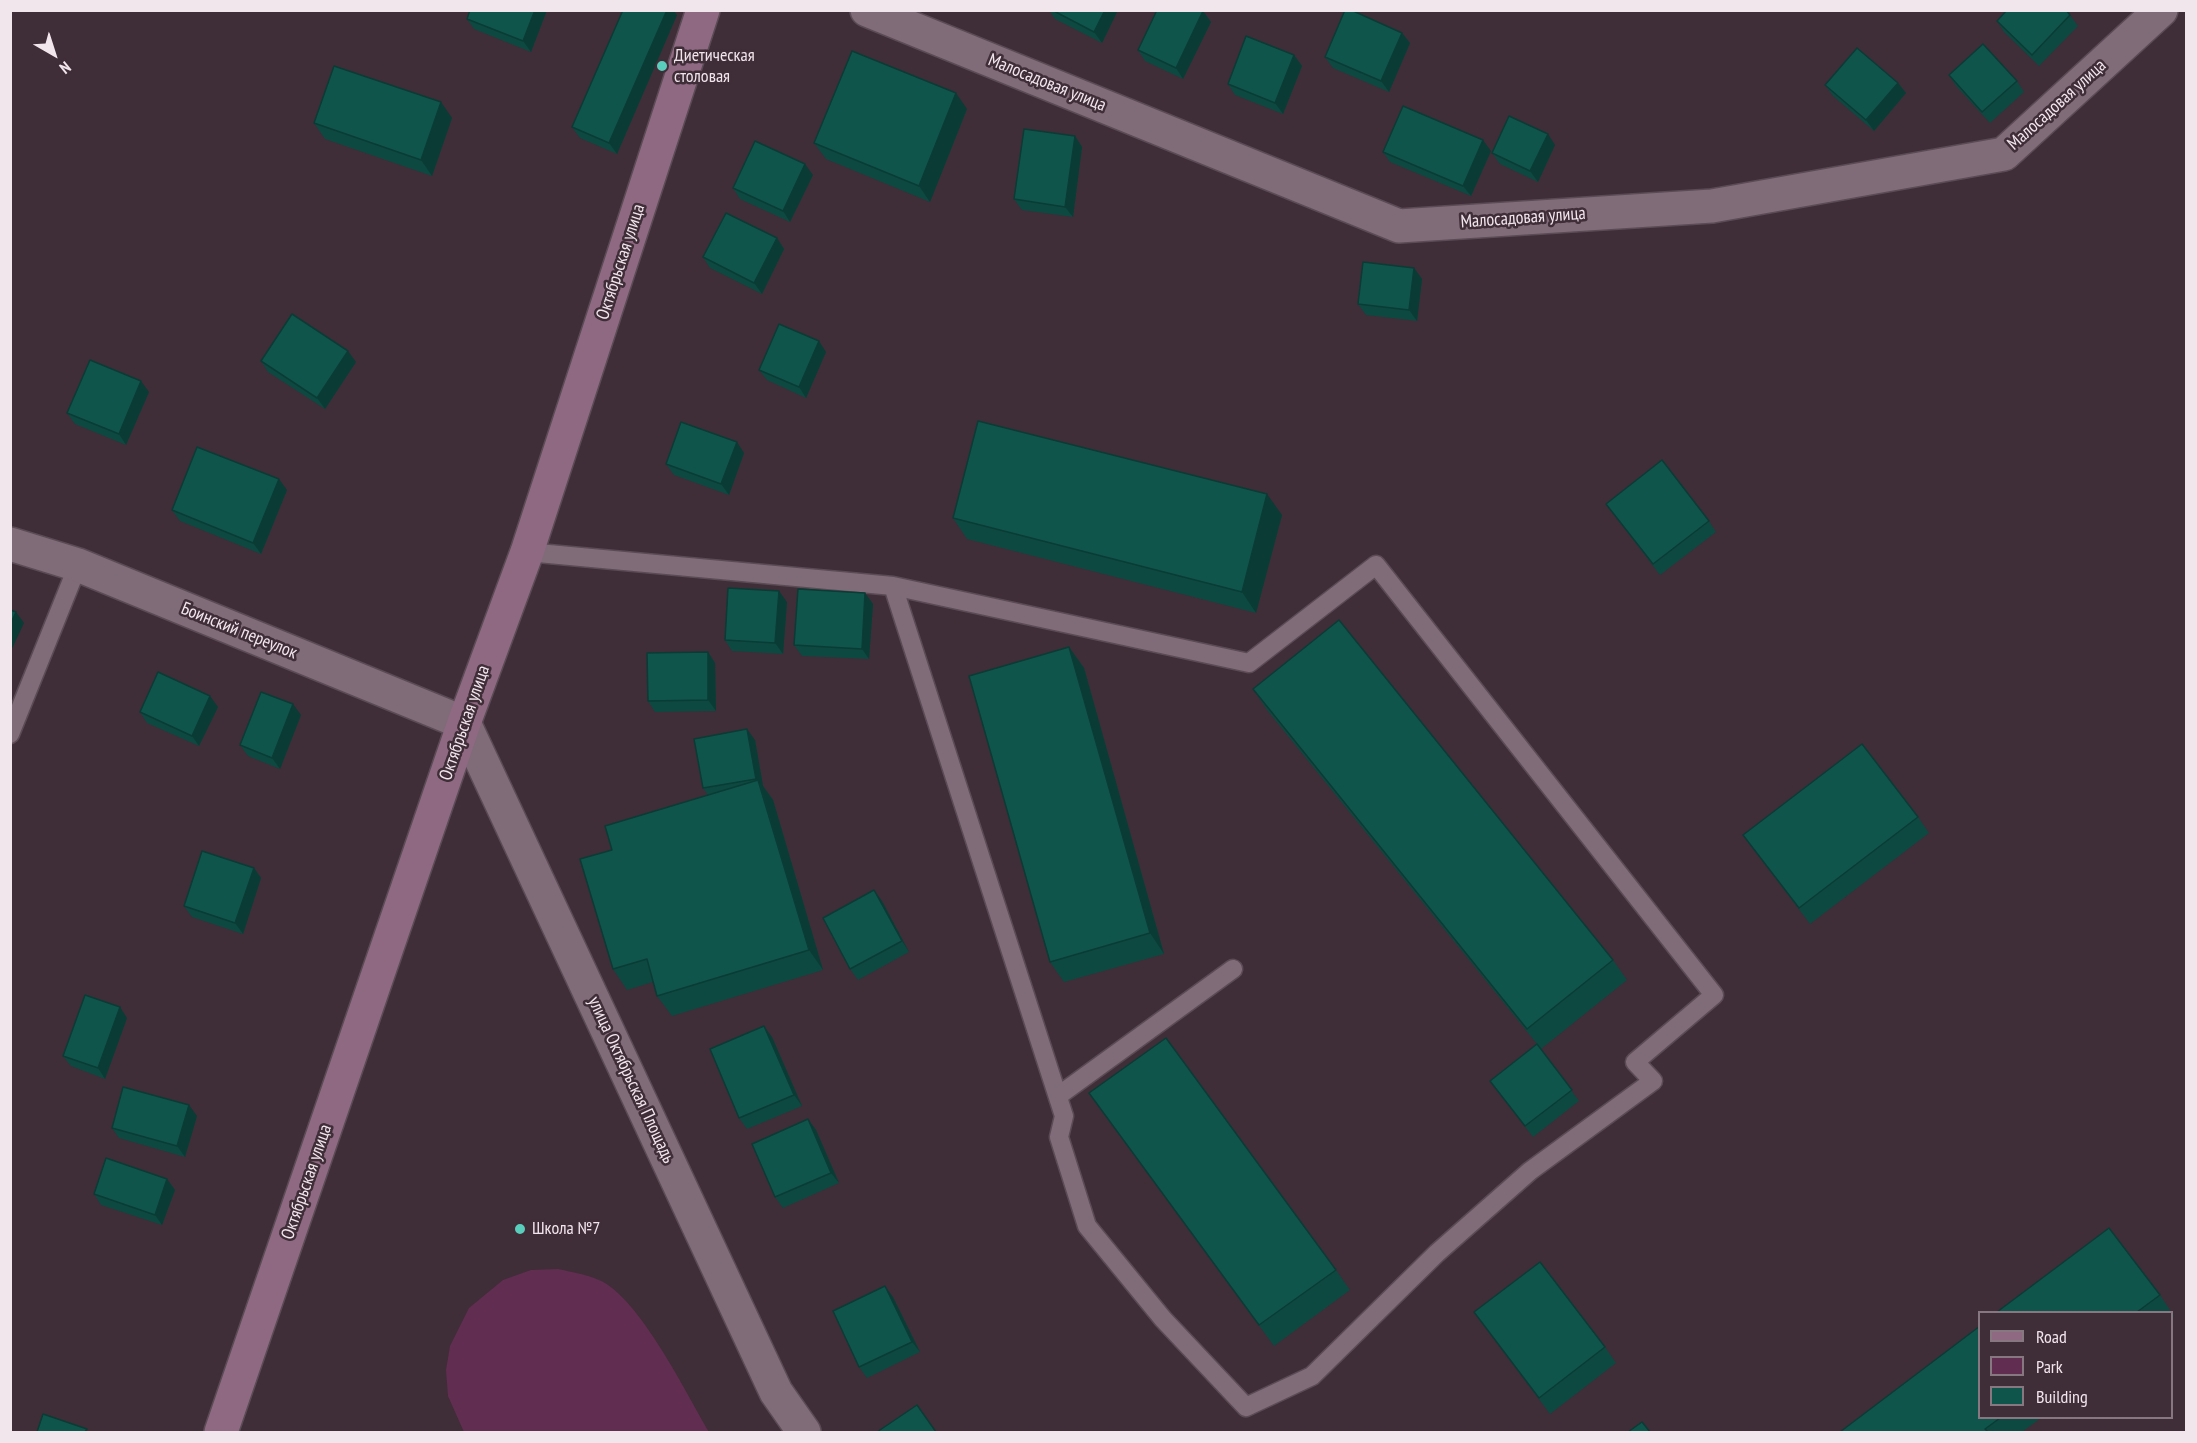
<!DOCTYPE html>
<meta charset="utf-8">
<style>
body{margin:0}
#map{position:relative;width:2197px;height:1443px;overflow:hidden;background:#3f2d38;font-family:"PT Sans Narrow",sans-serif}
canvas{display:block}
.frame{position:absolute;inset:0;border:12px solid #f2e6ed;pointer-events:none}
.legend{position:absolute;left:1978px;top:1311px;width:195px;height:108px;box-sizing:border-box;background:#3f2d38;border:2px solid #877780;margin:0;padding:8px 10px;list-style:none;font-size:18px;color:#f2e6ed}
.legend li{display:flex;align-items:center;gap:12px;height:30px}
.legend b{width:30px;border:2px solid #877780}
.north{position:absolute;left:24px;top:24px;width:60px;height:60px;-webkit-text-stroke:4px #3f2d38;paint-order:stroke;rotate:141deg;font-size:16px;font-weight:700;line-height:24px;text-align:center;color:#f2e6ed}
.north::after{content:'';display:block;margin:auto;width:21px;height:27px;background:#f2e6ed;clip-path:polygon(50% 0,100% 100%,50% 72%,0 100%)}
</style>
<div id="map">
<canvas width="2197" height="1443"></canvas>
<div class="frame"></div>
<ul class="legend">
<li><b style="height:8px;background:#8f6982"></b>Road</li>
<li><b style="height:16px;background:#612d51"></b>Park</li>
<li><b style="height:16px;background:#0f554c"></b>Building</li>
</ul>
<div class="north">N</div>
</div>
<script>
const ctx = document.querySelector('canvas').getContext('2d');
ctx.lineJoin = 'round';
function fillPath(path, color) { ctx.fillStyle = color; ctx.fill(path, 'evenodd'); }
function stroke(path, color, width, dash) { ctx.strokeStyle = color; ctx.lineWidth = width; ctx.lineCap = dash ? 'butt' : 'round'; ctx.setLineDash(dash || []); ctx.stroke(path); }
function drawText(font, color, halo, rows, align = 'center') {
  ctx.font = font + ' "PT Sans Narrow",sans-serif'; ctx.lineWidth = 5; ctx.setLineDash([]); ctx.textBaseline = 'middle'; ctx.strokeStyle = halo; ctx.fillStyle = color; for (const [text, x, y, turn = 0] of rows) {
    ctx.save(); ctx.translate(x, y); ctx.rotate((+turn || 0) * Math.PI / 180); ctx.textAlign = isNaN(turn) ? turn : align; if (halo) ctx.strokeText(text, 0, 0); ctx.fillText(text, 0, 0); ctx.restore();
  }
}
fillPath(new Path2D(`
 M558,1269c13,3 28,5 41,11 40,17 87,113 110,152h-245l-16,-36 -2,-26 4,-24 19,-38 34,-28 28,-10z`), '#612d51');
const service = new Path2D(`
 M527,552l366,34 356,77 127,-98 338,430 -79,67 18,19 -123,90 -93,82 -125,123 -66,31 -83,-88 -76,-93 -28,-89 5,-21 -171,-530
 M10,734l68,-169
 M1058,1096l175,-127`);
const minor = new Path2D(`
 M867,10l532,216 313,-20 292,-52 157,-144
 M10,544l68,21 386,158 312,669 28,40`);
const secondary = new Path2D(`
 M221,1432l243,-709 63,-171 176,-542`);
stroke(service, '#5a4b55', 21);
stroke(minor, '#5a4b55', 36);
stroke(secondary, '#5a4b55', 36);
stroke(service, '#806b78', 18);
stroke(minor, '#806b78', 33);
stroke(secondary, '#8f6982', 33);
fillPath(new Path2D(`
 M470,10h77l-16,42 -57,-23 -7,-10z
 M623,10h50l4,5 -60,139 -37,-16 -8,-11z
 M1049,10h69l-16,33 -47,-24z
 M1203,11l8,11 -28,57 -38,-18 -7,-11z
 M2070,15l8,11 -39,40 -35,-34 -7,-11z
 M1402,33l8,10 -21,49 -56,-24 -8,-11z
 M1294,55l8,11 -19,48 -48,-19 -7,-11z
 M1949,75l68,6 7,11 -34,31 -34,-37z
 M1898,83l8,10 -32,38 -41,-35 -8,-11z
 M967,109l-37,93 -104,-43 -12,-16z
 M452,118l-20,58 -107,-37 -11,-16z
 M1075,136l7,11 -9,70 -51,-7 -8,-11z
 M1555,145l-17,37 -38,-18 -8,-11z
 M1491,151l-20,45 -81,-34 -7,-10z
 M813,175l-23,47 -50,-23 -7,-11z
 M777,238l7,11 -22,45 -52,-26 -7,-11z
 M1414,268l8,11 -5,42 -51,-6 -8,-11z
 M826,352l-20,46 -39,-18 -8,-10z
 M261,361l95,1 -31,47 -57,-37z
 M149,392l-23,53 -51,-21 -8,-11z
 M744,453l-15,42 -55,-20 -8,-11z
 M287,490l-26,64 -81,-33 -8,-11z
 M1606,504l103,17 7,11 -56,43z
 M1282,515l-26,98 -289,-74 -14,-21z
 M865,593l8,11 -4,55 -67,-3 -8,-11z
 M787,602l-4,52 -51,-3 -7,-11z
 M1069,647l15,21 80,286 -100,28 -14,-20z
 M708,652l7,11 1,48 -61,1 -7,-11z
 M1253,689l360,271 14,20 -86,69 38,52 -46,36 -43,-56 47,-37 -270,-334z
 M218,707l-19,39 -52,-23 -7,-11z
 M301,715l-21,54 -32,-13 -8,-11z
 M755,740l8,46 10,14 50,170 -151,46 -15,-20 -4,-14 -26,8 -14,-21 -1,-119 96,-55 -5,-7z
 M1918,817l11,16 -119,91 -67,-89z
 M254,868l7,10 -18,56 -51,-17 -8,-11z
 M882,901l27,51 -51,28 -8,-11z
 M127,1018l-22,61 -34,-13 -8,-10z
 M772,1037l30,69 -55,23 -8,-11z
 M1089,1093l247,177 14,20 -76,56z
 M197,1116l-12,41 -66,-19 -7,-10z
 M808,1119l8,11 23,53 -56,25 -8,-11z
 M167,1179l8,11 -13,35 -61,-20 -7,-11z
 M2160,1295l14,21 -2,2v-6h-175z
 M893,1297l27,55 -53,26 -8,-11z
 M1474,1312l131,35 11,16 -66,51z
 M1980,1418h61l-19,14h-182z`), '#0d4941');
fillPath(new Path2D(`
 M535,10h12l-16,42 -8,-11z
 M667,10h6l4,5 -60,139 -8,-11z
 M1105,10h13l-16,33 -8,-11z
 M1203,11l8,11 -28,57 -7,-11z
 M1402,33l8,10 -21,49 -8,-11z
 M1294,55l8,11 -19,48 -8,-11z
 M1898,83l8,10 -32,38 -8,-11z
 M956,93l11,16 -37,93 -11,-16z
 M441,102l11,16 -20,58 -11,-16z
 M1548,134l7,11 -17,37 -8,-11z
 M1075,136l7,11 -9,70 -8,-10z
 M1483,140l8,11 -20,45 -8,-10z
 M805,164l8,11 -23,47 -7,-11z
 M777,238l7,11 -22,45 -8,-11z
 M1414,268l8,11 -5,42 -8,-11z
 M819,341l7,11 -20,46 -7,-11z
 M348,351l8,11 -31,47 -8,-11z
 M141,381l8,11 -23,53 -7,-11z
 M737,442l7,11 -15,42 -8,-11z
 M279,479l8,11 -26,64 -8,-11z
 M1267,494l15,21 -26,98 -14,-21z
 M779,591l8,11 -4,52 -8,-11z
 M865,593l8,11 -4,55 -7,-10z
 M16,612l8,11 -14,30v-28z
 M1069,647l15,21 80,286 -14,-21z
 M708,652l7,11 1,48 -8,-11z
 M210,696l8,11 -19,39 -7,-10z
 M293,704l8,11 -21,54 -8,-11z
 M747,729l8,11 8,46 10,14 50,170 -14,-20 -49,-166 -4,-5z
 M254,868l7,10 -18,56 -8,-11z
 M874,890l8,11 27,51 -7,-11z
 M120,1007l7,11 -22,61 -7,-11z
 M764,1026l8,11 30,69 -8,-11z
 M189,1105l8,11 -12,41 -8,-11z
 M808,1119l8,11 23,53 -8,-10z
 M167,1179l8,11 -13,35 -7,-10z
 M885,1286l8,11 27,55 -8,-10z`), '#0a3c35');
const building = new Path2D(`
 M470,10h65l-12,31 -56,-22z
 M623,10h44l-58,133 -37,-16z
 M1052,10h53l-11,22z
 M1157,10l46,1 -27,57 -38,-18z
 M1345,10h6l51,23 -21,48 -56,-24z
 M2007,10h59l4,5 -38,40 -35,-34z
 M1246,36l48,19 -19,48 -47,-19z
 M1983,44l34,37 -35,31 -33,-37z
 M1857,48l41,35 -32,37 -41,-35z
 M852,51l104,42 -37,93 -105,-43z
 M334,66l107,36 -20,58 -107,-37z
 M1403,106l80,34 -20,46 -80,-34z
 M1509,116l39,18 -18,37 -38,-18z
 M1024,129l51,7 -10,71 -51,-8z
 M755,141l50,23 -22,47 -50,-23z
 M726,213l51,25 -23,45 -51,-26z
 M1363,262l51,6 -5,42 -51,-6z
 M292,314l56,37 -31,47 -56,-37z
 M779,324l40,17 -20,46 -40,-17z
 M90,360l51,21 -22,53 -52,-21z
 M978,421l289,73 -25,98 -289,-74z
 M681,422l56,20 -16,42 -55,-20z
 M197,447l82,32 -26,64 -81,-33z
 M1662,460l47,61 -56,43 -47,-60z
 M728,588l51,3 -4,52 -50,-3z
 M798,589l67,4 -3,56 -68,-4z
 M10,610l6,2 -6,13z
 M1339,620l274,340 -86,69 -274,-340z
 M1069,647l81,286 -100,29 -81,-286z
 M708,652v48l-60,1 -1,-48z
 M158,672l52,24 -18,40 -52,-24z
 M261,692l32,12 -21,54 -32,-13z
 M747,729l9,50 -53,9 -9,-49z
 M1862,744l56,73 -119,91 -56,-73z
 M758,780l51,170 -152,46 -10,-37 -34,10 -33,-110 32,-9 -7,-24z
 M202,851l52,17 -19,55 -51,-17z
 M874,890l28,51 -52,28 -27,-51z
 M85,995l35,12 -22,61 -35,-12z
 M764,1026l30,69 -55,23 -29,-69z
 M1166,1038l170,232 -77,55 -170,-232z
 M1537,1044l35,46 -47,36 -35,-45z
 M123,1087l66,18 -12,41 -65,-18z
 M808,1119l23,54 -56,24 -23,-53z
 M106,1158l61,21 -12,36 -61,-21z
 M2109,1228l51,67 -23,17h-140z
 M1540,1262l65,85 -66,51 -65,-86z
 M885,1286l27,56 -53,25 -26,-56z
 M1980,1326v92h20l-15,11 3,3h-148z
 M917,1405l19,27h-59z
 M43,1414l44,15 -2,3h-48z
 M1642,1422l8,10h-22z`);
fillPath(building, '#0f554c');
stroke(building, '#0a3c35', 1.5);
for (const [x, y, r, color] of [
 [662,66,6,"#5acebd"],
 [520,1229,6,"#5acebd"]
]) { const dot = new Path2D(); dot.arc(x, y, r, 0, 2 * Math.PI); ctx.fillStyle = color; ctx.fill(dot); stroke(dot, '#3f2d38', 2); }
drawText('18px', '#f2e6ed', '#3f2d38', [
 ["Диетическая",674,56],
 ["столовая",674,77],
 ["Школа №7",532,1229]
], 'left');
drawText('18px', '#f2e6ed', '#3f2d38', [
 ["Малосадовая улица",1047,83,22],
 ["Малосадовая улица",2057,105,-42],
 ["Малосадовая улица",1523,218,-4],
 ["Октябрьская улица",621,262,-72],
 ["Боинский переулок",239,631,22],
 ["Октябрьская улица",465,723,-71],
 ["улица Октябрьская Площадь",631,1080,65],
 ["Октябрьская улица",307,1182,-71]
]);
</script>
